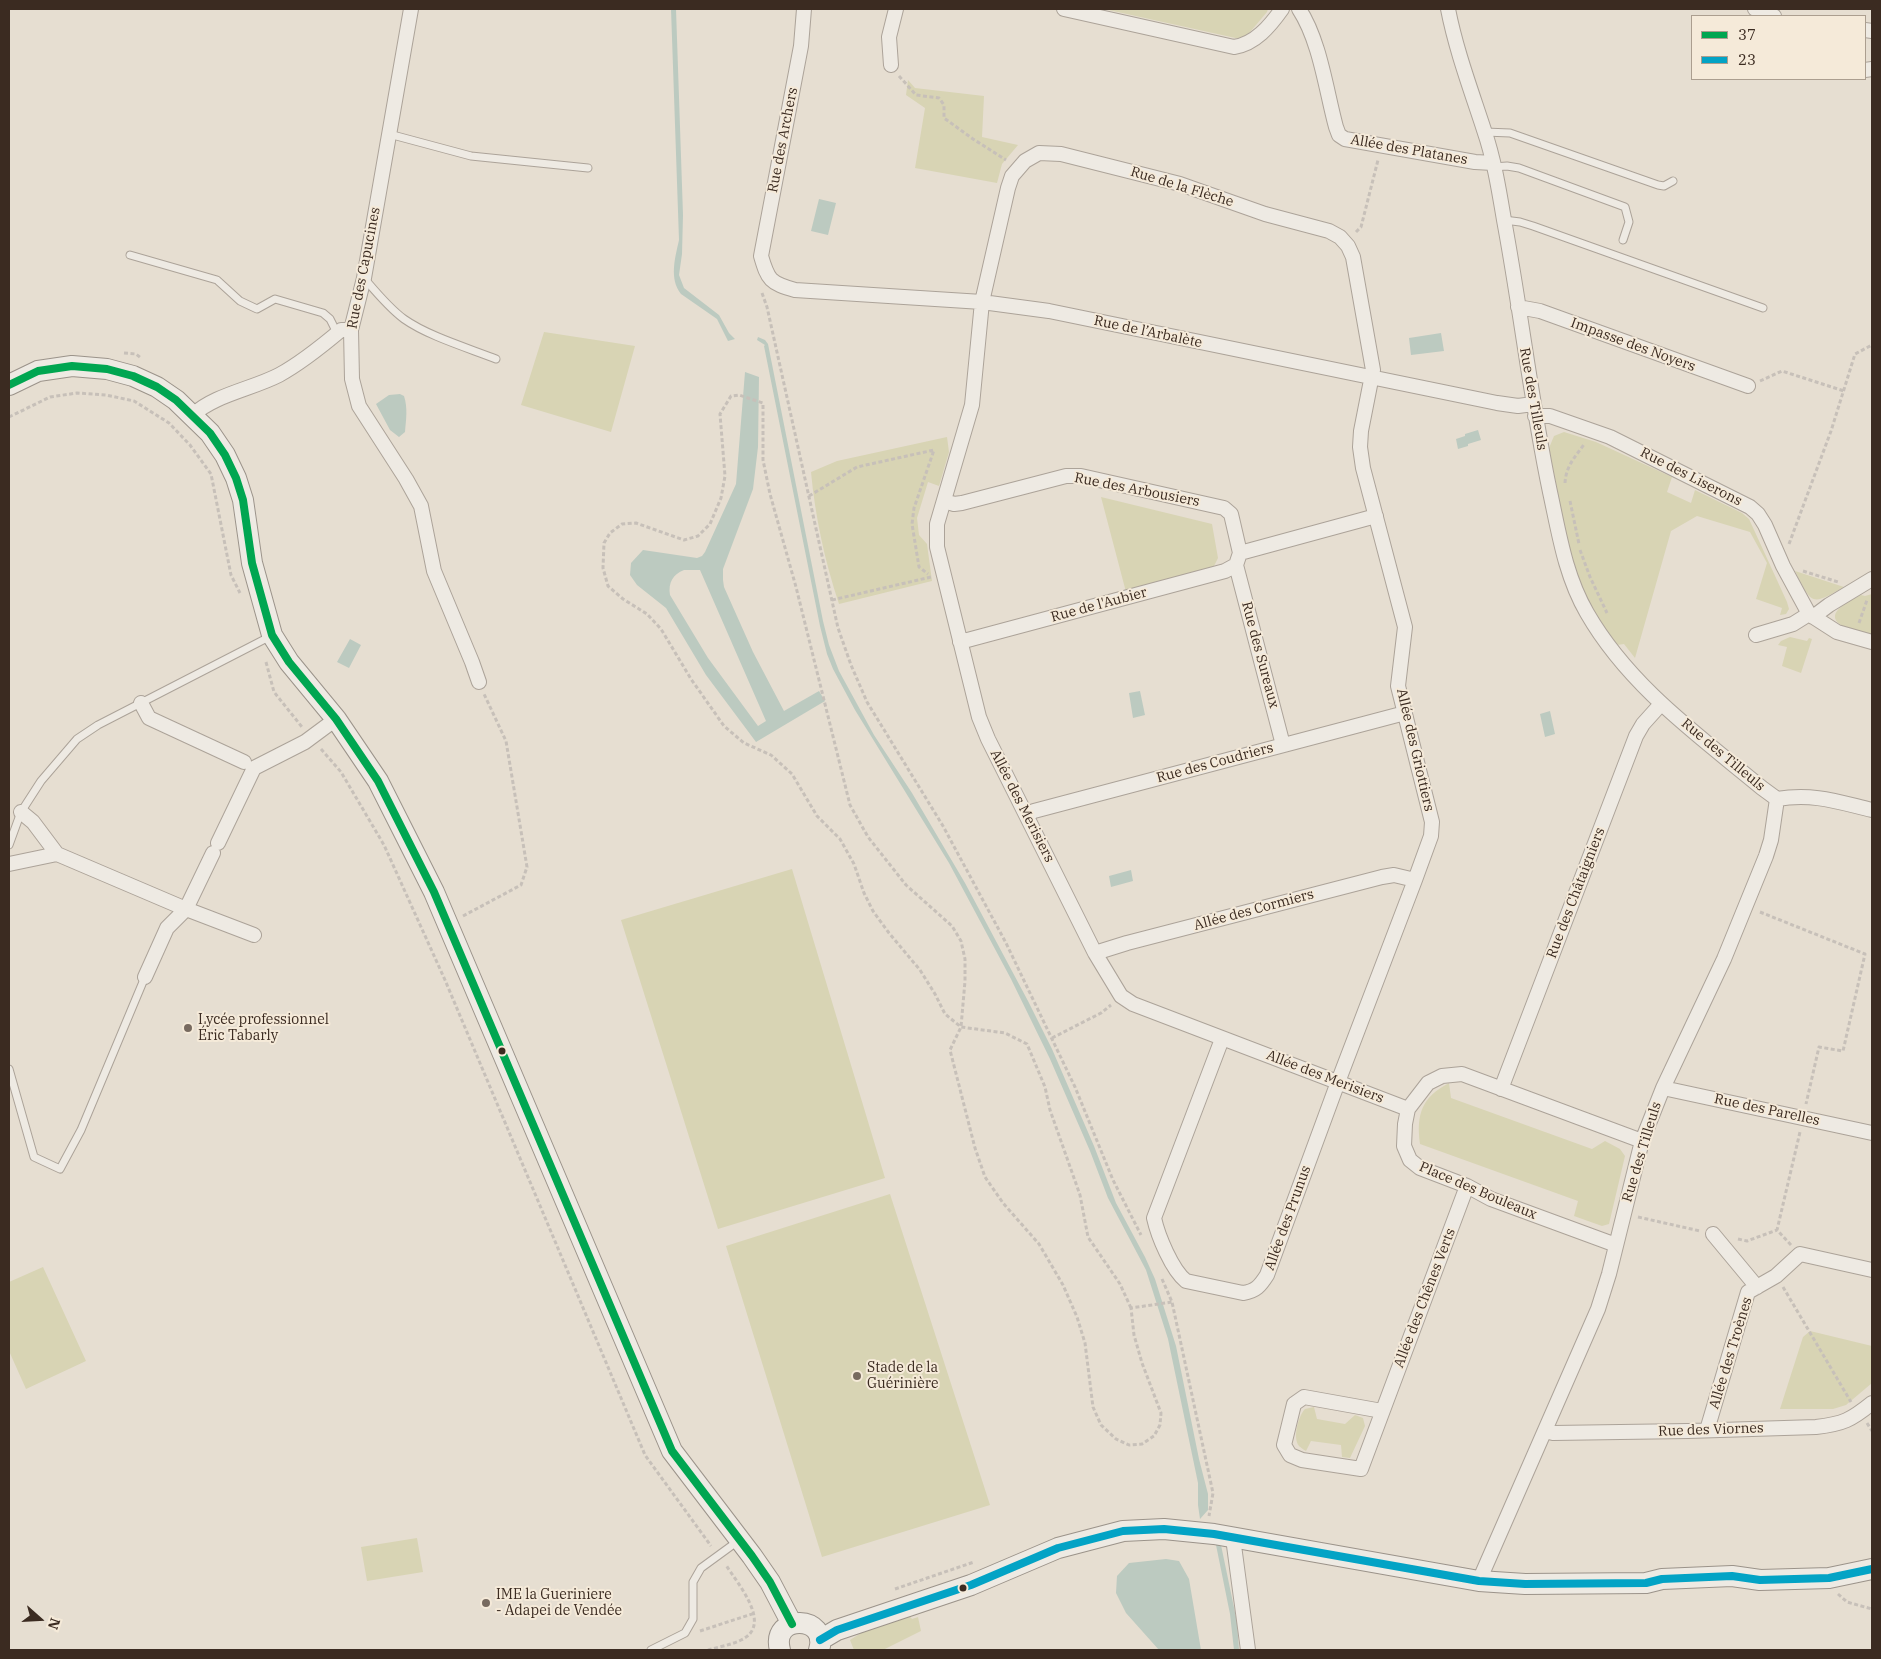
<!DOCTYPE html>
<meta charset="utf-8">
<style>
body{margin:0}
#map{position:relative;width:1881px;height:1659px;overflow:hidden;background:#e6ded1;font-family:"IBM Plex Serif",serif}
canvas{display:block}
.frame{position:absolute;inset:0;border:10px solid #3b2b21;pointer-events:none}
.legend{position:absolute;left:1691px;top:15px;width:175px;height:65px;box-sizing:border-box;background:#f5ead9;border:1px solid #ab9e8f;margin:0;padding:6px 9px;list-style:none;font-size:15px;color:#3b2b21}
.legend li{display:flex;align-items:center;gap:10px;height:25px}
.legend b{width:25px;border:1px solid #ab9e8f}
.north{position:absolute;left:15px;top:1594px;width:50px;height:50px;-webkit-text-stroke:4px #f5ead9;paint-order:stroke;rotate:109deg;font-size:14px;font-weight:700;line-height:20px;text-align:center;color:#3b2b21}
.north::after{content:'';display:block;margin:auto;width:18px;height:22px;background:#3b2b21;clip-path:polygon(50% 0,100% 100%,50% 72%,0 100%)}
</style>
<div id="map">
<canvas width="1881" height="1659"></canvas>
<div class="frame"></div>
<ul class="legend">
<li><b style="height:6px;background:#00a651"></b>37</li>
<li><b style="height:6px;background:#03a3c5"></b>23</li>
</ul>
<div class="north">N</div>
</div>
<script>
const ctx = document.querySelector('canvas').getContext('2d');
ctx.lineJoin = 'round';
function fillPath(path, color) { ctx.fillStyle = color; ctx.fill(path, 'evenodd'); }
function stroke(path, color, width, dash) { ctx.strokeStyle = color; ctx.lineWidth = width; ctx.lineCap = dash ? 'butt' : 'round'; ctx.setLineDash(dash || []); ctx.stroke(path); }
function drawText(font, color, halo, rows, align = 'center') {
  ctx.font = font + ' "IBM Plex Serif",serif'; ctx.lineWidth = 4; ctx.setLineDash([]); ctx.textBaseline = 'middle'; ctx.strokeStyle = halo; ctx.fillStyle = color; for (const [text, x, y, turn = 0] of rows) {
    ctx.save(); ctx.translate(x, y); ctx.rotate((+turn || 0) * Math.PI / 180); ctx.textAlign = isNaN(turn) ? turn : align; if (halo) ctx.strokeText(text, 0, 0); ctx.fillText(text, 0, 0); ctx.restore();
  }
}
fillPath(new Path2D(`
 M1104,9h164l-1,3 -22,26 -5,1z
 M908,80l7,8 69,8 -2,41 36,8 -16,19 -5,19 -82,-15 10,-60 -19,-13z
 M544,332l91,14 -24,86 -90,-27z
 M1564,432l32,10 76,35 -5,15 24,11 4,-13 47,23 7,6 38,83 2,7 -3,5 -6,1 2,-7 -26,-9 11,-36 -17,-31 -53,-16 -26,15 -36,127 -11,-14 -7,1 -24,-33 -12,-24 -10,-27 -22,-113 5,-12z
 M947,437l2,15 -10,34 -11,-4 -11,36 2,17 8,9 5,37 -93,23c-14,-42 -24,-88 -28,-132l26,-11z
 M1101,497l111,27 6,34 -4,8 -88,26z
 M1795,571l49,16c-33,19 -32,18 -49,-16z
 M1872,594v42c-9,-3 -23,-5 -31,-11 -19,-12 12,-26 20,-30l4,1z
 M1790,637l17,4 2,-3 3,1 -11,34 -19,-7 5,-19 -9,-2 3,-4z
 M792,869l93,309 -167,51 -97,-309z
 M1449,1083l2,15 141,51 13,-8 15,8 5,7 -16,68 -7,2 -28,-10 4,-15 -158,-57c-4,-30 2,-47 29,-61z
 M890,1194l100,311 -168,52 -96,-311z
 M43,1267l43,94 -60,28 -17,-38v-69z
 M1810,1331l62,15v37l-26,22 -13,4h-53l23,-72z
 M1314,1407l3,12 28,5 10,-9 8,3 2,8 -15,32 -8,-1 -1,-12 -30,-4 -5,10c-2,-1 -6,-4 -7,-5 -7,-9 0,-31 6,-37z
 M417,1538l6,34 -56,9 -6,-34z
 M908,1614l4,5 6,-2 3,14 -38,19h-29l-4,-10 11,-7z`), '#d8d4b4');
fillPath(new Path2D(`
 M671,9h5l7,206 -1,39 -3,21 5,13 35,27 10,18 6,6 -7,2 -11,-22 -36,-25c-12,-15 -6,-36 -2,-54z
 M819,199l17,4 -8,32 -17,-4z
 M1441,333l3,18 -33,4 -2,-17z
 M758,337l7,3 3,4 55,277 6,24 10,26 35,64 38,58 53,90 63,118 24,48 42,97 22,57 29,54 10,22 21,67 23,113 9,35v16l-8,9 -2,-14v-22l-30,-144 -22,-69 -38,-72 -18,-47 -40,-92 -39,-80 -62,-116 -94,-153 -22,-41 -6,-15 -7,-28 -56,-280 1,-1 -8,-5z
 M745,372l14,5 -1,70 -5,42 -30,80v11l1,7 29,65 31,59 35,-20 6,10 -69,41 -50,-67 -40,-67 -29,-23 -7,-10 1,-12 12,-13 54,8 5,-2 3,-4 31,-68zM684,570h16l66,151 -8,5 -50,-68 -38,-63c-2,-12 3,-21 14,-25z
 M400,394l4,2c4,12 2,24 1,36l-6,5 -9,-7 -14,-26 13,-9z
 M1478,430l3,10 -13,4v2l-10,3 -2,-10 9,-3v-2z
 M350,639l11,6 -12,23 -12,-6z
 M1140,691l5,24 -12,3 -4,-25z
 M1550,711l5,23 -10,3 -5,-23z
 M1131,870l2,11 -22,6 -2,-11z
 M1216,1545h5l16,77 2,28h-5l-4,-36z
 M1166,1559l13,2 10,18 12,71h-42l-33,-37 -10,-20 1,-17 12,-13z`), '#bccac0');
const lane = new Path2D(`
 M1485,132l25,1 148,52 6,1 9,-5
 M389,134l82,22 117,12
 M1493,167l14,-1 12,2 106,39 4,15 -6,18
 M1504,220l16,2 13,4 230,82
 M130,255l87,25 23,21 17,8 18,-10 48,14 7,6 7,14
 M364,278c12,14 25,30 40,41 24,17 64,29 92,40
 M9,845l12,-33 20,-31 36,-42 21,-14 173,-89
 M9,1069l25,88 26,12 21,-39 64,-153
 M651,1650l34,-17 8,-14v-37l8,-14 37,-27`);
const street = new Path2D(`
 M411,9l-47,269 -13,52 1,49 7,27 47,73 15,27 13,65 38,91 7,20
 M804,9l-3,37 -40,210c7,24 9,27 34,34l187,12 67,9 448,92 21,3 15,-2
 M1064,9l170,38c21,-3 36,-21 48,-38
 M1299,9c21,32 27,81 37,118l3,8 6,4 130,23 18,1
 M1448,9c8,41 23,81 36,121 10,29 15,60 20,90 17,91 27,182 46,272 9,41 15,83 37,121 42,73 111,122 175,175l15,11
 M1755,9l19,7
 M1865,30l7,1
 M891,65l-2,-28 7,-28
 M1865,70l7,-1
 M1518,307l22,4 208,75
 M193,415c21,-20 59,-26 86,-40 22,-12 43,-29 62,-45h10
 M1535,416h15l60,21 140,70 8,7 7,11 18,41 26,48 28,18 35,10
 M944,501l10,3 8,-1 104,-27h15l143,32 7,6 9,39 -4,12
 M1240,553l136,-37
 M1236,565l47,180
 M1813,617l16,-12 43,-26
 M1756,635l37,-11 16,-10
 M960,642l265,-71 11,-6
 M141,703l8,15 95,44
 M1777,799c37,-6 61,3 95,11
 M21,812l12,10 24,32 129,55 68,26
 M1026,815l8,-4 371,-98
 M218,843l36,-75 51,-26 31,-23
 M9,864l48,-10
 M1095,953l32,-10 255,-66 12,-2 21,5
 M145,977l22,-49 19,-19 27,-56
 M1222,1039l-68,179c4,18 18,52 32,63l57,12c13,-2 17,-7 24,-18l71,-193 77,-202 16,-44 1,-14 -34,-136 7,-59 -42,-159 -3,-21 1,-16 12,-61 -20,-113 -5,-11 -8,-9 -11,-6 -64,-17 -85,-30 -119,-30 -22,-1 -14,8 -13,15 -4,12 -26,114 -10,103 -35,119v23l42,170 9,22 107,214 26,43 12,8 275,105
 M1663,1088l209,45
 M1501,1089l135,-353 7,-12 18,-20
 M1713,1234l44,53
 M1616,1245l-125,-46 -24,-13 -47,-18 -10,-8 -6,-14 1,-22 3,-15 20,-26 14,-7 20,-2 180,67
 M1382,1411l-78,-14 -10,7 -10,41 6,10 12,5 59,9 106,-283
 M1707,1430l41,-138 28,-16 24,-22 72,16
 M1545,1431l8,2 135,-2 128,-4c27,-3 35,-7 56,-24
 M1233,1538l15,112
 M1479,1581l119,-272 11,-35 33,-133 21,-53 61,-129 42,-103 5,-16 6,-41`);
const secondary = new Path2D(`
 M9,385l29,-14 34,-5 35,3 26,7 24,11 19,13 34,33 15,22 11,23 7,22 9,63 20,72 17,27 47,57 42,62 56,111 238,559 80,105 18,26 22,42
 M820,1640l17,-10 134,-45 87,-37 65,-17 41,-2 50,5 265,47 46,3 121,-1 16,-4 70,-3 28,4 69,-2 43,-9
 M780,1650c-10,-37 50,-35 39,0`);
stroke(lane, '#aca399', 9);
stroke(street, '#aca399', 16);
stroke(secondary, '#9b938a', 22);
stroke(new Path2D(`
 M899,76l17,19 23,3 5,7v13l29,21 33,21
 M1356,232l5,-5 17,-67
 M762,293l5,14 71,321 13,37 16,37 76,124 63,117 69,144 38,93 28,55
 M124,353l12,1 5,4
 M1760,381l22,-10 62,20
 M9,417l41,-20 27,-4 29,2 28,6 35,22 21,22 21,29 20,101 9,18
 M1565,483c1,-18 11,-27 20,-40
 M809,496l48,-29 77,-17 -20,58 -2,16 7,43 9,7
 M1570,501l9,43
 M1789,544l42,-113 24,-77 17,-9
 M1580,550l10,27 17,36
 M1803,571l35,11
 M832,600l99,-23
 M1859,623l8,-23
 M266,662l8,30 28,35
 M321,749l20,23 43,73 61,135 200,475 66,91
 M1760,912l105,42 -22,97 -24,-4 -13,57
 M463,916l58,-31 6,-18 -21,-126 -22,-47
 M1052,1038l49,-25 10,-8
 M1638,1217l62,14
 M1738,1239l9,2 30,-11
 M1791,1245l-14,-15 23,-98
 M1162,1279l10,23 41,191 -4,23
 M1783,1287l68,115
 M1131,1308l-11,-24 -32,-47 -8,-42 -30,-85 -5,-23 -18,-43 -22,-11 -44,-6 -16,-13 -10,-20 -15,-24 -31,-37 -16,-22 -9,-18 -10,-29 -14,-25 -23,-23 -25,-42 -21,-19 -27,-12 -20,-17 -33,-47 -30,-50 -14,-15 -24,-15 -15,-13 -5,-18 1,-25 6,-10 12,-9 14,-1 48,17 14,-4 12,-12 11,-26 4,-22 -5,-62 11,-18 8,-1 24,8v57l7,34 26,93 54,218 18,32 38,48 46,41 9,15 4,18v22l-4,46 -11,23 25,98 10,29 18,26 36,41 24,41 14,32 8,26 8,64 8,18 15,14 13,6 13,-1 12,-8 6,-11 1,-12 -19,-50 -8,-28 -3,-27 41,-6
 M1867,1423l5,8
 M895,1589l79,-27
 M1838,1594l9,8 25,7
 M700,1631l55,-18
 M708,1650c10,-3 23,-5 33,-10 33,-15 -4,-57 -15,-75`), '#c7c0b9', 3, [4, 2.5]);
stroke(lane, '#eeeae3', 7);
stroke(street, '#eeeae3', 14);
stroke(secondary, '#eeeae3', 20);
stroke(new Path2D(`
 M9,385l29,-14 34,-5 35,3 26,7 24,11 19,13 34,33 15,22 11,23 7,22 9,63 20,72 17,27 47,57 42,62 56,111 238,559 80,105 18,26 22,42`), '#00a651', 8);
stroke(new Path2D(`
 M820,1640l17,-10 134,-45 87,-37 65,-17 41,-2 50,5 265,47 46,3 121,-1 16,-4 70,-3 28,4 69,-2 43,-9`), '#03a3c5', 8);
for (const [x, y, r, color] of [
 [188,1028,5,"#776a5f"],
 [502,1051,4.5,"#3b2b21"],
 [857,1376,5,"#776a5f"],
 [963,1588,4.5,"#3b2b21"],
 [486,1603,5,"#776a5f"]
]) { const dot = new Path2D(); dot.arc(x, y, r, 0, 2 * Math.PI); ctx.fillStyle = color; ctx.fill(dot); stroke(dot, '#f5ead9', 2); }
drawText('14px', '#3b2b21', '#f5ead9', [
 ["Rue des Archers",783,140,-79],
 ["Allée des Platanes",1409,150,10],
 ["Rue de la Flèche",1182,187,17],
 ["Rue des Capucines",364,268,-79],
 ["Rue de l’Arbalète",1148,332,12],
 ["Impasse des Noyers",1633,345,20],
 ["Rue des Tilleuls",1533,399,80],
 ["Rue des Liserons",1691,477,27],
 ["Rue des Arbousiers",1137,490,11],
 ["Rue de l'Aubier",1099,605,-15],
 ["Rue des Sureaux",1260,655,75],
 ["Allée des Griottiers",1415,750,77],
 ["Rue des Tilleuls",1723,755,40],
 ["Rue des Coudriers",1215,763,-15],
 ["Allée des Merisiers",1022,806,63],
 ["Rue des Châtaigniers",1576,893,-69],
 ["Allée des Cormiers",1254,910,-15],
 ["Allée des Merisiers",1325,1077,21],
 ["Rue des Parelles",1767,1110,12],
 ["Rue des Tilleuls",1642,1152,-73],
 ["Place des Bouleaux",1478,1191,23],
 ["Allée des Prunus",1288,1218,-70],
 ["Allée des Chênes Verts",1425,1298,-69],
 ["Allée des Troènes",1731,1353,-73],
 ["Rue des Viornes",1711,1430,-2]
]);
drawText('14px', '#3b2b21', '#f5ead9', [
 ["Lycée professionnel",198,1020],
 ["Éric Tabarly",198,1036],
 ["Stade de la",867,1368],
 ["Guérinière",867,1384],
 ["IME la Gueriniere",496,1595],
 ["- Adapei de Vendée",496,1611]
], 'left');
</script>
